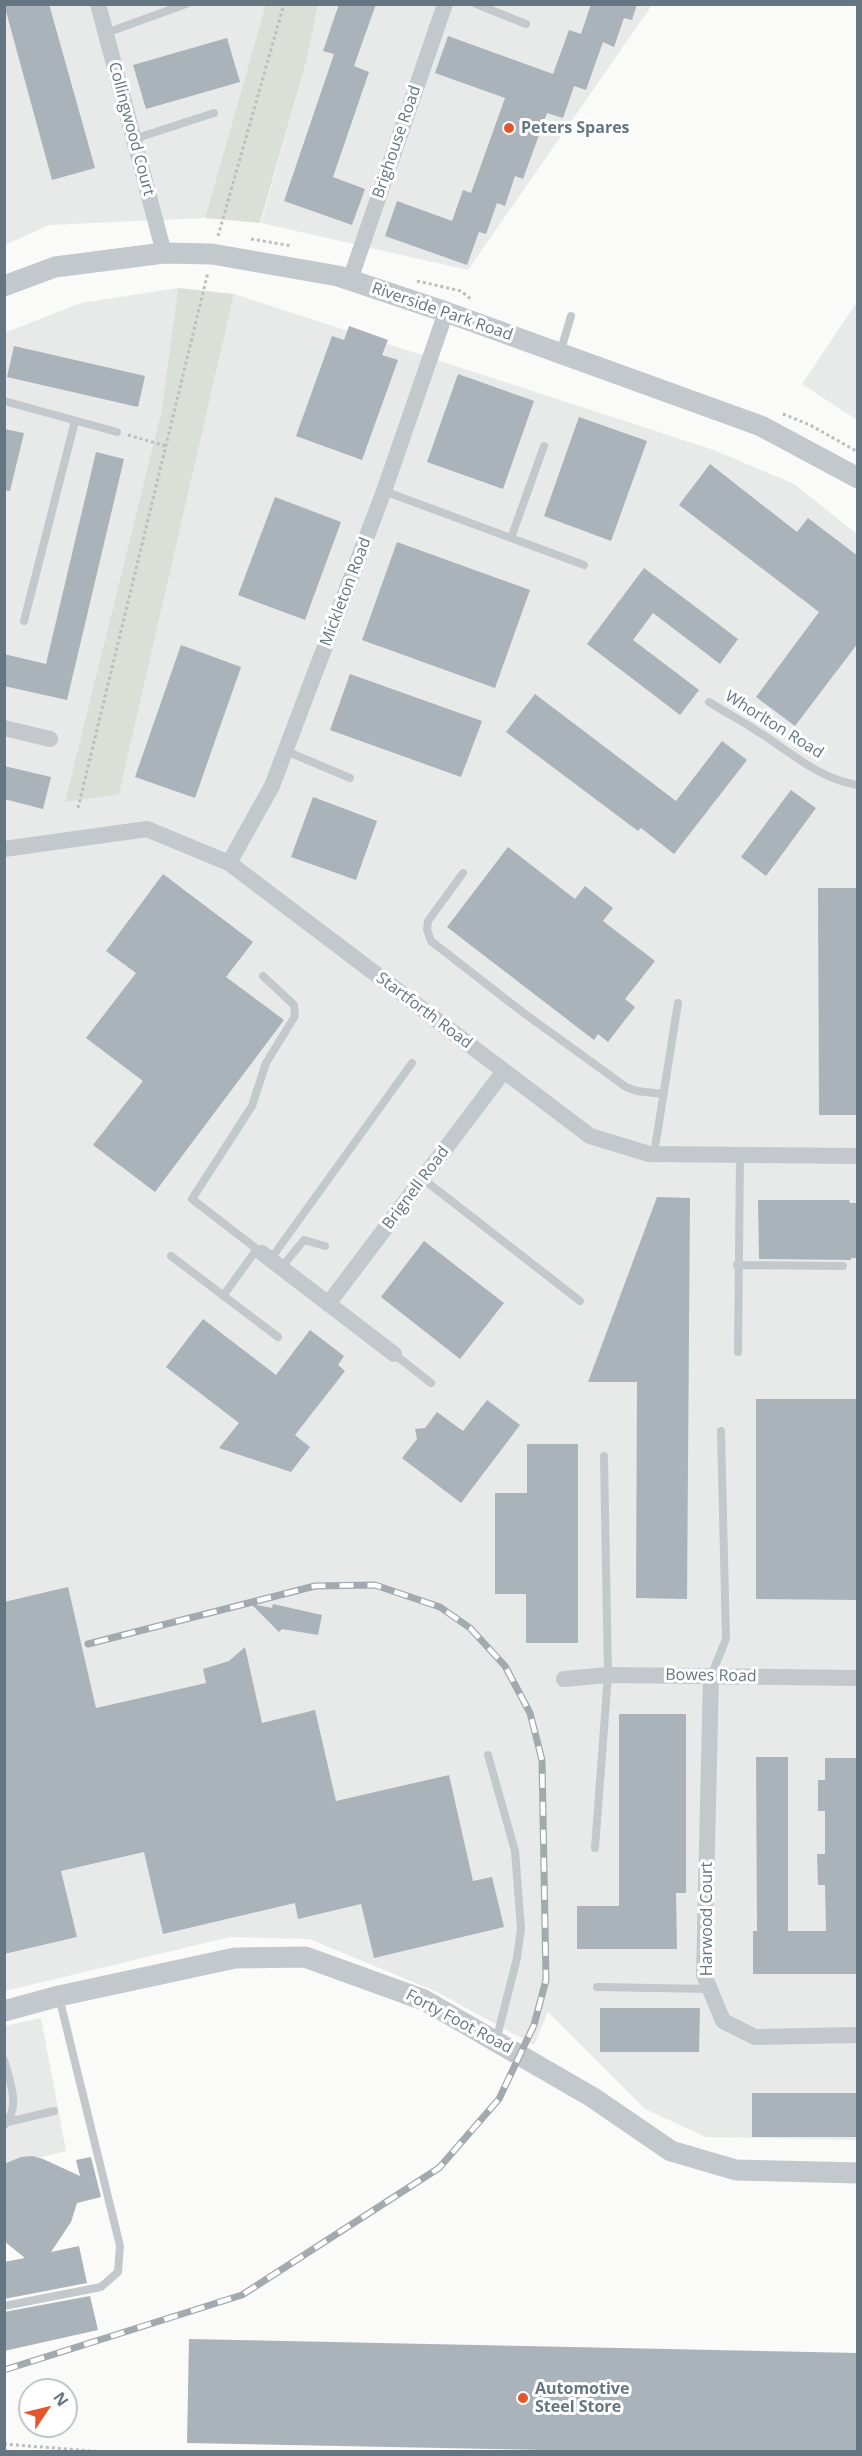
<!DOCTYPE html>
<style>
body{margin:0}
#map{position:relative;width:862px;height:2456px;overflow:hidden;background:#fafaf8;font-family:"Open Sans",sans-serif}
canvas{display:block}
.frame{position:absolute;inset:0;border:6px solid #657683;pointer-events:none}
.north{position:absolute;left:18px;top:2378px;width:60px;height:60px;box-sizing:border-box;background:#fff;border:2px solid #c1c8cd;border-radius:50%;rotate:55deg;font-size:16px;font-weight:700;line-height:24px;text-align:center;color:#657683}
.north::after{content:'';display:block;margin:auto;width:21px;height:27px;background:#e4572e;clip-path:polygon(50% 0,100% 100%,50% 72%,0 100%)}
</style>
<div id="map">
<canvas width="862" height="2456"></canvas>
<div class="frame"></div>
<div class="north">N</div>
</div>
<script>
const ctx = document.querySelector('canvas').getContext('2d');
ctx.lineJoin = 'round';
function fillPath(path, color) { ctx.fillStyle = color; ctx.fill(path, 'evenodd'); }
function stroke(path, color, width, dash) { ctx.strokeStyle = color; ctx.lineWidth = width; ctx.lineCap = dash ? 'butt' : 'round'; ctx.setLineDash(dash || []); ctx.stroke(path); }
function drawText(font, color, halo, rows, align = 'center') {
  ctx.font = font + ' "Open Sans",sans-serif'; ctx.lineWidth = 6; ctx.setLineDash([]); ctx.textBaseline = 'middle'; ctx.strokeStyle = halo; ctx.fillStyle = color; for (const [text, x, y, turn = 0] of rows) {
    ctx.save(); ctx.translate(x, y); ctx.rotate((+turn || 0) * Math.PI / 180); ctx.textAlign = isNaN(turn) ? turn : align; if (halo) ctx.strokeText(text, 0, 0); ctx.fillText(text, 0, 0); ctx.restore();
  }
}
fillPath(new Path2D(`
 M5,5h261l-61,213 -156,7 -44,20z
 M318,5h334l-184,265 -207,-47 46,-164z
 M178,288l-17,126 -42,379 115,-499 480,156 80,34 63,50v1606l-151,-3 -61,-28 -97,-97 -14,33 -99,-54 -126,-52 -79,-2 -225,54 -1,-1658 77,-30z
 M857,302v118l-55,-36z
 M41,2018l25,133 -61,15 -1,-140z`), '#e8e9e9');
fillPath(new Path2D(`
 M266,4l52,1 -11,54 -47,164 -55,-5z
 M178,288l56,6 -115,500 -54,8 96,-388z`), '#dadfd7');
fillPath(new Path2D(`
 M4,4h45l46,164 -43,12z
 M339,4h37l-22,62 15,6 -36,105 32,12 -13,36 -68,-24 50,-147 -11,-3z
 M591,4h46l-5,16 -8,-2 -10,29 -11,-5 -17,48 -12,-4 -11,32 -16,-5 -24,66 -8,-3 -10,30 -8,-3 -11,31 -7,-2 -12,33 -82,-29 12,-35 55,20 11,-31 8,3 34,-95 -70,-25 13,-37 105,38 16,-44 12,4z
 M227,38l13,44 -94,27 -13,-44z
 M349,326l39,14 -6,15 16,5 -36,100 -66,-24 36,-100 12,4z
 M14,346l131,30 -7,31 -131,-30z
 M458,374l76,27 -31,88 -76,-27z
 M579,417l68,24 -36,100 -67,-25z
 M4,429l20,4 -14,58 -6,-1z
 M96,452l28,7 -57,241 -63,-14v-32l42,10z
 M710,464l87,68 11,-14 50,38v87l-63,83 -39,-29 63,-85 -140,-107z
 M275,497l66,25 -36,98 -67,-25z
 M397,542l133,48 -35,98 -133,-48z
 M644,568l94,71 -18,25 -67,-51 -20,27 66,50 -19,25 -93,-71z
 M181,645l60,22 -46,131 -60,-21z
 M350,674l132,47 -21,56 -131,-47z
 M535,694l141,107 46,-60 25,19 -73,94 -33,-26 -3,3 -132,-99z
 M4,766l47,11 -8,32 -39,-10z
 M791,790l25,18 -50,68 -25,-19z
 M313,797l64,24 -21,59 -65,-23z
 M508,847l67,52 10,-13 28,22 -10,13 52,40 -30,38 10,8 -27,35 -10,-8 -4,6 -147,-113z
 M163,874l90,68 -27,35 58,43 -129,172 -62,-47 50,-64 -57,-43 50,-65 -30,-22z
 M818,888h40v227h-39z
 M657,1197l33,1 -3,401 -51,-1 1,-216h-49z
 M758,1200h91l1,3h8v55h-7v2l-92,-1z
 M424,1241l80,62 -44,56 -79,-62z
 M203,1319l73,56 34,-45 34,26 -6,9 7,6 -50,64 15,12 -19,25 -72,-24 20,-25 -73,-56z
 M756,1399h102v201l-102,-1z
 M487,1400l33,25 -59,78 -59,-45 15,-19 -2,-10 10,-1 12,-16 26,19z
 M527,1444h51v199h-52v-49h-31v-101h32z
 M68,1587l28,121 110,-25 -3,-14 26,-8 16,-14 17,76 53,-13 21,91 113,-26 24,106 19,-4 12,50 -130,31 -13,-54 -63,15 -3,-16 -132,31 -19,-82 -83,19 16,66 -73,17v-352z
 M251,1604l21,4 1,-4 49,11 -4,20 -36,-6 -3,3z
 M619,1714h67v179h-10l1,56h-100v-43h42z
 M756,1757h32v174h38l-1,-46h-7l-1,-31h8v-43h-7v-31h7v-22h31l2,216h-105v-43h4z
 M600,2008h100l-1,44h-99z
 M752,2093h106v44h-106z
 M32,2156l11,3 37,17 -4,-16 15,-3 10,40 -24,6 -6,19 -20,30 28,-6 8,37 -83,16v-37l21,-4 -21,-17v-77l17,-7z
 M90,2296l8,34 -94,21v-39z
 M189,2339l669,14v98h-263l-408,-8z`), '#aab3b9');
stroke(new Path2D(`
 M218,236l66,-232
 M251,239l41,7
 M417,281l44,10 11,9
 M783,414l27,11 48,27
 M128,435l38,11
 M78,808l130,-536
 M4,2444l100,8`), '#bbbfc2', 3, [3, 3]);
stroke(new Path2D(`
 M476,4l50,20
 M106,33l80,-29
 M134,139l80,-26
 M560,353l11,-37
 M4,401l113,31
 M384,491l200,74
 M511,538l33,-92
 M24,621l51,-200
 M709,702c16,10 33,19 48,29 33,20 61,48 101,54
 M286,751l64,27
 M463,873l-35,48 -1,9 4,11 90,70 105,76 11,4 26,3
 M654,1154l24,-151
 M423,1179l157,122
 M262,1253l-70,-54 60,-93 14,-43 29,-47 -1,-11 -31,-29
 M171,1256l107,81
 M270,1260l142,-197
 M737,1265l106,1
 M281,1268l23,-28 21,6
 M223,1296l34,-47
 M738,1352l2,-198
 M394,1354l37,29
 M711,1676l15,-37 -5,-208
 M488,1755l27,96 6,77 -4,30 -21,83
 M595,1848l13,-173 -4,-219
 M597,1987l113,2
 M4,2060c5,19 18,48 0,65
 M8,2122l46,-11
 M4,2306l97,-19 17,-15 2,-26 -61,-249`), '#c3c8cc', 8);
stroke(new Path2D(`
 M98,4l66,249
 M350,280l95,-276
 M4,728l46,11
 M4,849l143,-20 82,34 361,273 59,18 209,2
 M229,863l43,-77 112,-295 62,-179
 M262,1253l132,101
 M328,1304l176,-233
 M711,1676l-7,299 19,46 32,16 103,-2
 M564,1679l44,-4 250,3`), '#c3c8cc', 16);
stroke(new Path2D(`
 M4,286l51,-19 109,-14 48,1 126,22 108,36 315,114 97,52
 M4,2011l55,-15 176,-38 70,-1 119,43 168,97 79,54 65,19 122,3`), '#c3c8cc', 21);
const rail = new Path2D(`
 M4,2370l238,-75 197,-127 60,-69 35,-74 12,-45 -4,-220 -12,-47 -25,-47 -35,-38 -30,-21 -65,-22 -60,1 -227,58`);
stroke(rail, '#a2aab0', 7);
stroke(rail, '#fff', 4.5, [14]);
for (const [x, y, r, color] of [
 [509,128,6,"#e4572e"],
 [523,2398,6,"#e4572e"]
]) { const dot = new Path2D(); dot.arc(x, y, r, 0, 2 * Math.PI); ctx.fillStyle = color; ctx.fill(dot); stroke(dot, '#fff', 2); }
drawText('bold 16px', '#657683', '#fff', [
 ["Peters Spares",521,128],
 ["Automotive",535,2389],
 ["Steel Store",535,2407]
], 'left');
drawText('16px', '#657683', '#fff', [
 ["Collingwood Court",131,129,75],
 ["Brighouse Road",397,142,-71],
 ["Riverside Park Road",442,312,19],
 ["Mickleton Road",346,592,-69],
 ["Whorlton Road",774,725,32],
 ["Startforth Road",424,1011,37],
 ["Brignell Road",416,1188,-53],
 ["Bowes Road",711,1676,1],
 ["Harwood Court",707,1919,-90],
 ["Forty Foot Road",459,2022,28]
]);
</script>
